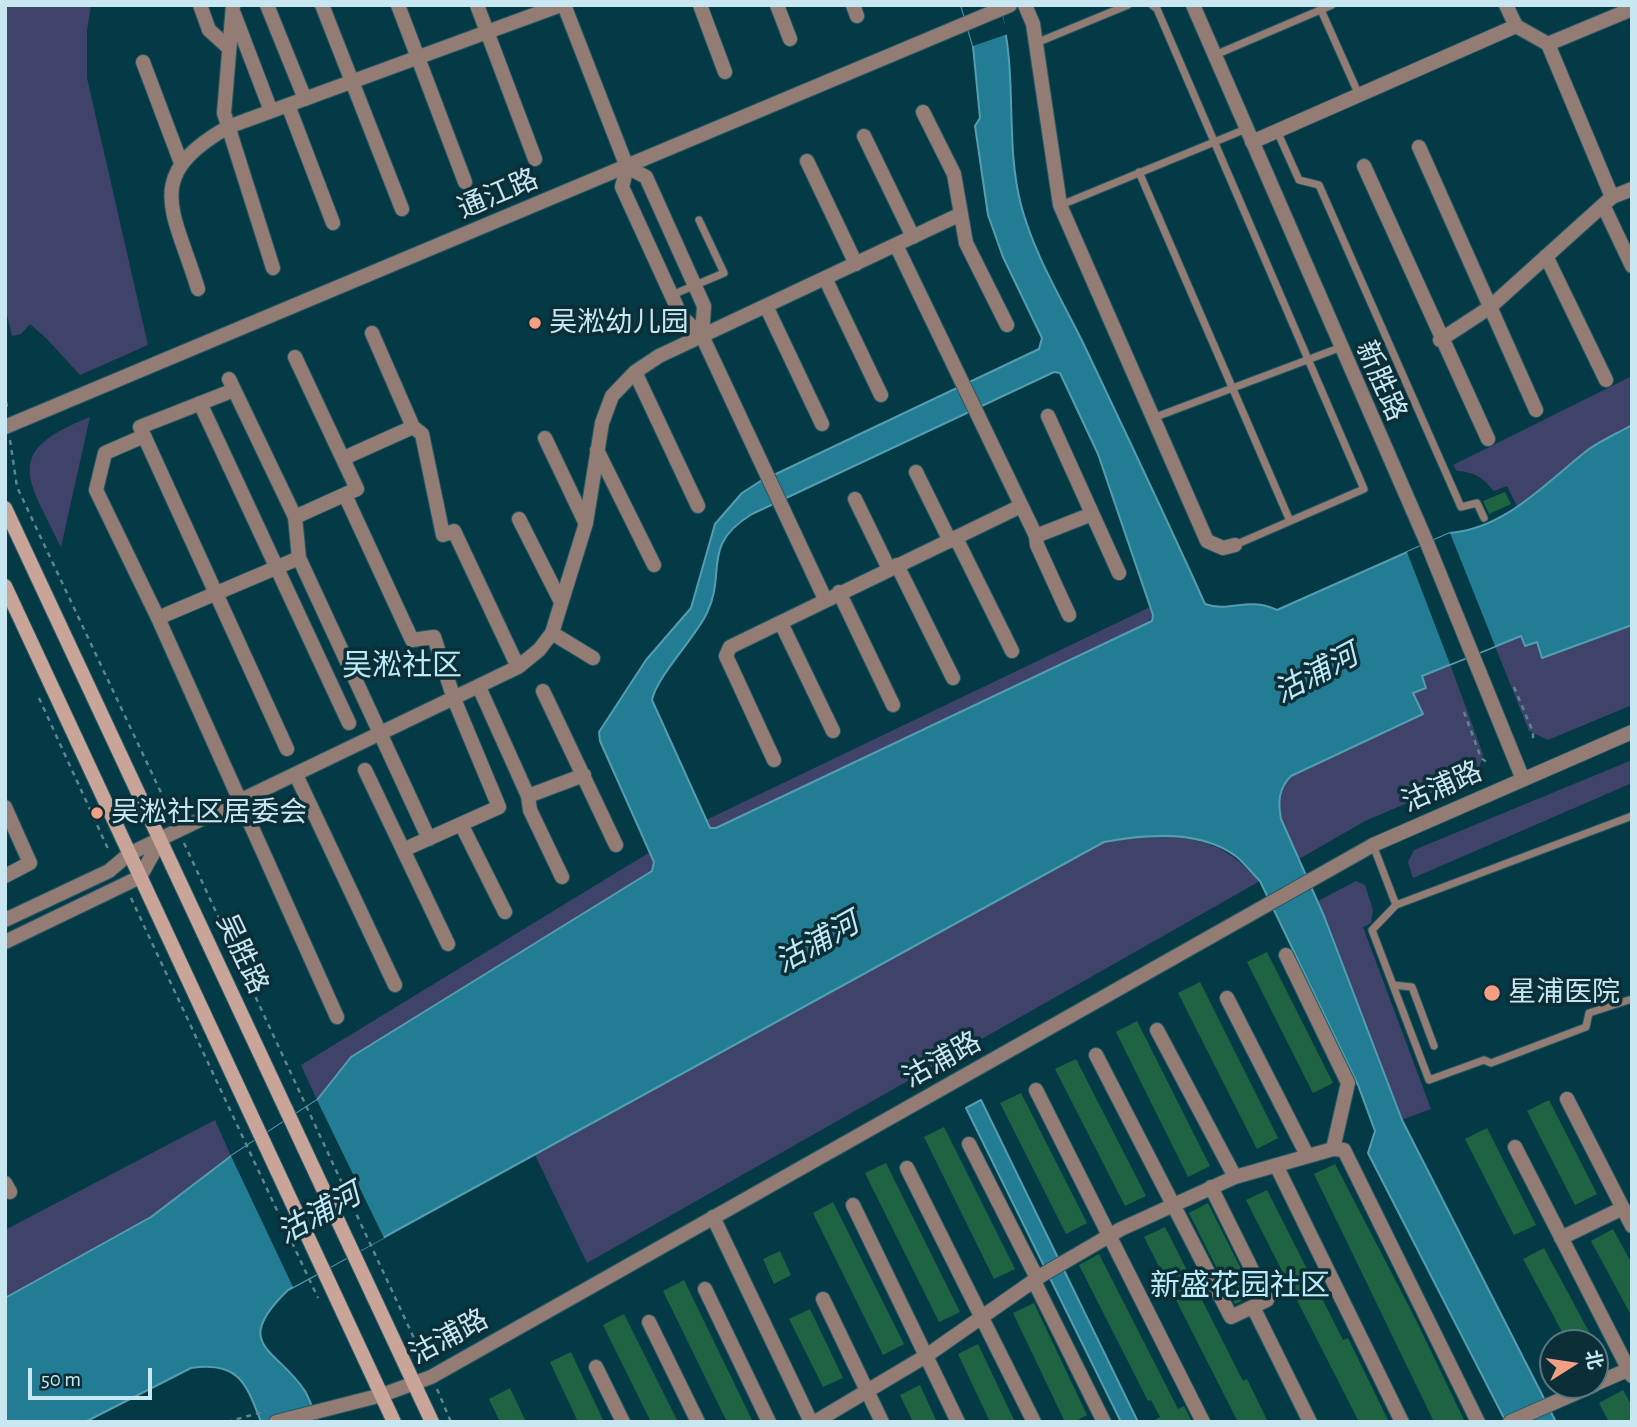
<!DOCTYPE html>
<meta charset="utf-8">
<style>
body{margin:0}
#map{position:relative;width:1637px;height:1427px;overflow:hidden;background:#043a46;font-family:"Alegreya Sans","Noto Sans SC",sans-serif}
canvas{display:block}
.frame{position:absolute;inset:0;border:7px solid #c8e7f1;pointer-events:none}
.north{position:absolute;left:1539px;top:1329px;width:70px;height:70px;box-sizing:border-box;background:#0c2e37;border:2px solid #577881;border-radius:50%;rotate:78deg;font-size:19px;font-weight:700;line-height:28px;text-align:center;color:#c8e7f1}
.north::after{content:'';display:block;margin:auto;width:24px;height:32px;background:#f39f84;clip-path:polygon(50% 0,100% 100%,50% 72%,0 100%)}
.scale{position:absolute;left:28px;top:1368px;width:124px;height:32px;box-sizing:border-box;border:4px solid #c8e7f1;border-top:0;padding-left:9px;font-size:21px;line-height:24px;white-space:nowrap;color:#c8e7f1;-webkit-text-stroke:5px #0c2e37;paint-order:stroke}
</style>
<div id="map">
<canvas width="1637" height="1427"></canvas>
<div class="frame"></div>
<div class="north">北</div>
<div class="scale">50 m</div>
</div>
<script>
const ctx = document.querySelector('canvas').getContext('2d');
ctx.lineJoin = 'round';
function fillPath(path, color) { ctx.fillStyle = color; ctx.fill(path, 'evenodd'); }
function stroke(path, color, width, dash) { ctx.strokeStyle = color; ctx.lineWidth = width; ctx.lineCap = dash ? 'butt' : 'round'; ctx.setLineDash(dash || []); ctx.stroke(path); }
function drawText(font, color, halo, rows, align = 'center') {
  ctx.font = font + ' "Alegreya Sans","Noto Sans SC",sans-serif'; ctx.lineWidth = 7; ctx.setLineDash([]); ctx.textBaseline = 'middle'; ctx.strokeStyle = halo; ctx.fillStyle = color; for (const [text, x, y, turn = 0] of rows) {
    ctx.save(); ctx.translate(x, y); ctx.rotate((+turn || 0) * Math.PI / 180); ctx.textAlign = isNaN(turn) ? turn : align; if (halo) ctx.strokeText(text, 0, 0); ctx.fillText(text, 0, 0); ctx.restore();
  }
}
fillPath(new Path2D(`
 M5,5h86l-4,25v48l61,267 -68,30 -33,-36 -17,-15 -9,10 -9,2 -7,-29z
 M1632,376v49l-41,23 -73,60 -11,-22 -13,5c-11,-13 -19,-19 -37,-20l-4,-6z
 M90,417l-29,130c-33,-69 -60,-95 29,-130z
 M1150,607l3,8 -6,9 -431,204h-6l-4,-8z
 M1632,625v80l-84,35 -19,-9 -34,-85 26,-10 16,6 5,16z
 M1450,664l33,90 -5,19 -113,48 -66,38c-12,-26 -33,-58 -8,-82l132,-63 -10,-21 9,-17z
 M1632,760v23l-219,95 -5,-16 6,-12z
 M1144,834c57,6 74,4 116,47l-673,382 -52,-108 569,-313z
 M650,852l4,10 -2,9 -301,186 -34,43 -16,-35z
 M1356,881l9,4 8,25 -2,13 -8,4 68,182 -30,11 -83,-219z
 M215,1120l16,36 -80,61 -146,81v-68z`), '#3f4369');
const water = new Path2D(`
 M961,5h38c20,65 5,135 22,200 14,52 42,96 65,144 40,85 81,170 119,255 25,9 42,-8 72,6l173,-77c57,-5 96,-51 139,-84 13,-9 29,-16 43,-24v200l-90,33 -5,-16 -12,4 -4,-10 -99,40 4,12 -13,5 10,21 -132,62c-13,13 -13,26 -10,43l43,97 78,204 154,302h-50l-138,-269 7,-22 -17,-46 -98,-204c-8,-8 -15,-17 -23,-24 -36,-28 -91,-23 -133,-15l-816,448c-58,56 -11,58 17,101 5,9 9,21 13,31h-57c-15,-39 -22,-61 -70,-54l-106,54h-80v-124l146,-81 80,-61 86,-56 34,-43 301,-186 2,-9 -54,-121 -1,-9 47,-72 45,-52 24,-84 27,-31 17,-11 280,-133 3,-11 -39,-81 -15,-42 -13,-89 5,-8 -7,-72zM1054,372l6,1 38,81 55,161 -1,6 -436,207h-6l-58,-128c5,-24 43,-62 55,-87 20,-42 -7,-67 45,-99z
 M981,1100l157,322h-17l-155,-314z`);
fillPath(water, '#227d94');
stroke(water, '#549db0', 2);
fillPath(new Path2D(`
 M961,5h38l9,29 -35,12z
 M1450,533l45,113 -45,18 -43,-112z
 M317,1100l67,138 -91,49 -62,-131z`), '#043a46');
fillPath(new Path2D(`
 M1505,492l6,12 -22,10 -6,-13z
 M1267,952l66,131 -20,10 -66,-131z
 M1200,982l78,156 -21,11 -79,-156z
 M1137,1021l73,145 -22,11 -72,-145z
 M1076,1059l70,137 -21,10 -70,-137z
 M1021,1093l66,130 -21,11 -66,-131z
 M1549,1100l48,94 -22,11 -48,-94z
 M944,1127l71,142 -21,10 -70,-142z
 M1487,1128l49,97 -22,10 -49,-96z
 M886,1163l74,149 -21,10 -74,-149z
 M1335,1164l79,152 51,106h-31l-120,-248z
 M1267,1190l76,150 5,-2 41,84h-30l-113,-222z
 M833,1202l71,142 -21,11 -70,-142z
 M1208,1203l46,92 -19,9 -46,-91z
 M1165,1227l78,154 4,-2 21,43h-30l-94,-185z
 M1613,1229l19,35v53l-41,-76z
 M1544,1248l51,95h-27l-45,-84z
 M780,1251l11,24 -17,9 -11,-25z
 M1099,1254l79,155 6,-3 8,16h-41l9,-5 -9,-17 -3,1 -69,-136z
 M684,1280l69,142h-26l-64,-131z
 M1034,1303l53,112 -13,7h-9l-52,-109z
 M810,1309l33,69 -20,9 -34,-68z
 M624,1314l54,108h-27l-48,-97z
 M978,1344l37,78h-25l-32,-68z
 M571,1352l33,70h-26l-28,-60z
 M920,1385l17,37h-24l-13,-27z
 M510,1388l16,34h-26l-11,-23z
 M1623,1390l9,16v16h-23l-10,-19z`), '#1e6442');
const service = new Path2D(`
 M1152,5l5,4 207,480 -129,56
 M1321,10l38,85
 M1036,43l92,-38
 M1215,55l117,-50
 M1277,131l22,49 20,5 142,322 16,-4 7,15
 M1139,172l151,349
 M1061,205l185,-76
 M672,295l52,-22 -25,-53
 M1153,418l186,-70
 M1632,816l-236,89 -24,25 57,150 55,-20 7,3 95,-36 3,-14 43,-14
 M1373,845l23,60
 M1393,985l19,2 22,59`);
const minor = new Path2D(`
 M200,5l9,25 20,18
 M233,5l-9,108 49,155
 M267,5l38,94
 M322,5l80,204
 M398,5l67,177
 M477,5l58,154
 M564,5l63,162 -5,20 59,129 21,20 123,263
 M700,5l25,67
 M777,5l13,34
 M853,5l4,11
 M1025,5l8,19 27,181 147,336 16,7 12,-3
 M1506,5l10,21 32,18 84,-35
 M234,14l37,97
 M1548,44l64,153
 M143,62l38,101
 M288,105l45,118
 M923,112l31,62 12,69 41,82
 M864,136l49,101
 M1252,142l264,-116
 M1419,147l117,263
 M807,161l49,103
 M1364,166l124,273
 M627,167l19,10 58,129 -2,30
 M1603,205l29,61
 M896,245l140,291 1,9 32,70
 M1546,256l60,124
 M825,278l56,117
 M198,289c-24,-79 -57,-112 30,-162l333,-122
 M766,306l56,118
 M372,333l41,94 9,7 21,101 11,-4 64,136
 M1440,340l49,-32 123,-111 20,-8
 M635,372l63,134
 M229,379l66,138 4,41 130,281
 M234,390l-94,37 147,322
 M200,403l149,320
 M1048,416l71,157
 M144,436l-39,17 -9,37 62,128 179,399
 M545,438l40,84
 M597,450l57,115
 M344,458l69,-31
 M916,472l34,69
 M345,495l67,145 22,-3 20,62 45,108 -96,43
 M855,499l34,70
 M295,517l62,-28 -62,-132
 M519,519l42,83
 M1036,536l56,-22
 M956,538l56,113
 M897,565l56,113
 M839,592l54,113
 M158,618l141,-60
 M781,623l52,108
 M552,633l41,25
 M479,687l49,109 2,14 32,67
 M543,691l73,154
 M774,760l-48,-104 4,-9 291,-141
 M365,770l83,174
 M296,775l99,210
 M528,796l56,-21
 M5,807l25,56 -25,13
 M461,824l44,88
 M5,920l104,-49 20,-17 389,-187 21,-17 13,-17 34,-110 16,-100 10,-27 23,-24 24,-16 302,-142
 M5,942l135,-65 21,-38
 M1286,955l62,128 -15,66
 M1227,998l80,157
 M1157,1030l78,147
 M1096,1055l135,262 36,-17 -56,-113
 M1036,1090l167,332
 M1567,1099l65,127
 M969,1144l68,134
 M1515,1147l117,229
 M1276,1165l126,257
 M907,1168l127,254
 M5,1183l5,9
 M853,1205l105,217
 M713,1217l98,205
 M1561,1238l62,-30
 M1034,1281l70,141
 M705,1289l64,133
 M823,1299l59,123
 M1253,1307l57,115
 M649,1322l49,100
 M596,1367l27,55
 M1595,1384l37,-16
 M815,1422l111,-66 116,-81 79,-46 114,-52 98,-28 11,1 134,272
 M1510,1422l84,-37`);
const tertiary = new Path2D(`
 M1193,5l234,538 95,234
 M5,427l1005,-422
 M276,1422l106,-27 49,-18 942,-532 259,-113`);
const secondary = new Path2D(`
 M5,508l427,914
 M5,586l389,836`);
stroke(service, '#275965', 9);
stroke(minor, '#275965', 16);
stroke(tertiary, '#275965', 16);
stroke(secondary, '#275965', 16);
stroke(new Path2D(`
 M5,392l2,17
 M10,440l7,47 156,331
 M1514,687l19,45v8
 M39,698l70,153
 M1464,712l17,46 7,5
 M184,843l242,521
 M131,898l187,400
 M437,1389l14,33
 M227,1422l39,-11`), '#5a8691', 2.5, [5, 5]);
stroke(service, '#937c74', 7);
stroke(minor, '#937c74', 14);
stroke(tertiary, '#937c74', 14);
stroke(secondary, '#c9a498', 14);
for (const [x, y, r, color] of [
 [535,323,7,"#f39f84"],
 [97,813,7,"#f39f84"],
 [1492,993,9,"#f39f84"]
]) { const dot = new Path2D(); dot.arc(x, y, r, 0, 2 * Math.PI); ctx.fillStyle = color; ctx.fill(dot); stroke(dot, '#0c2e37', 2.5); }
drawText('28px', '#c8e7f1', '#0c2e37', [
 ["通江路",498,194,-23],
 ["新胜路",1381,381,66],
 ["沽浦路",1442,787,-24],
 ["吴胜路",242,954,65],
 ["沽浦路",942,1060,-29],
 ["沽浦路",449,1337,-28]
]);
drawText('28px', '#c8e7f1', '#0c2e37', [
 ["吴淞幼儿园",549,323],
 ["吴淞社区居委会",111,813],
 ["星浦医院",1508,993]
], 'left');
drawText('30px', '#b9ebfb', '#0c2e37', [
 ["吴淞社区",402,666],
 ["新盛花园社区",1240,1286]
]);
drawText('italic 30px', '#bfe9f6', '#0c2e37', [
 ["沽浦河",1316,674,-28],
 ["沽浦河",817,943,-29],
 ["沽浦河",319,1214,-29]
]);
</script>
